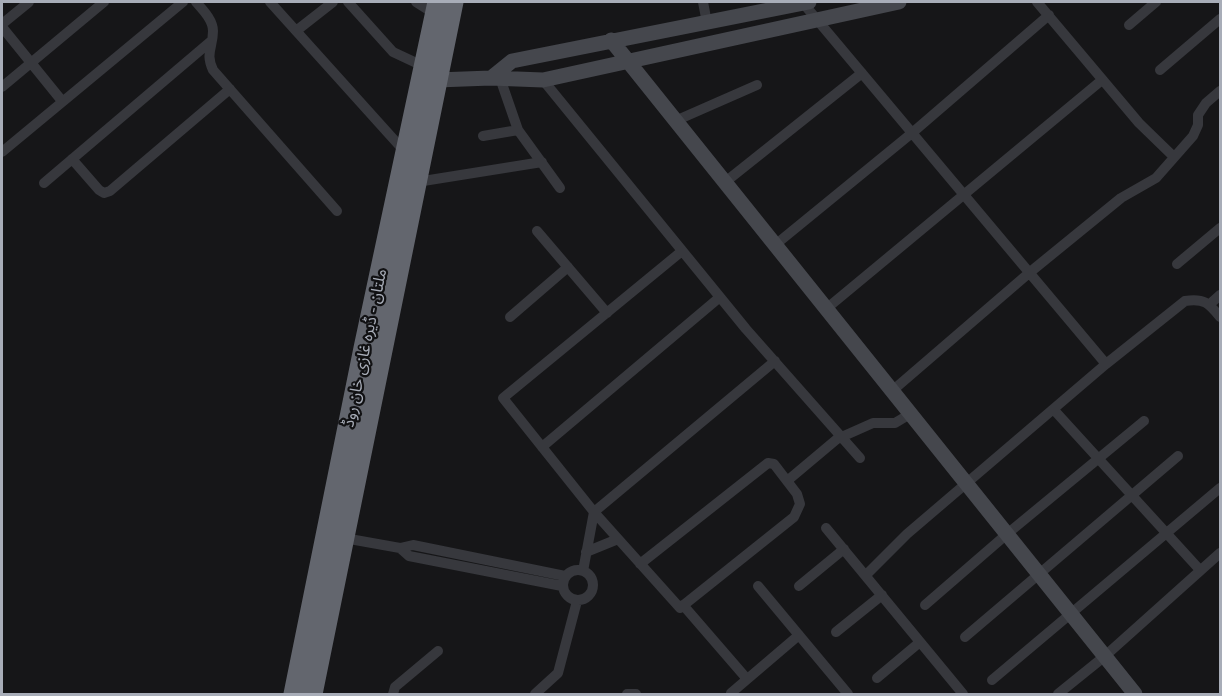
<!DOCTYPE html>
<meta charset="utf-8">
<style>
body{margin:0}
#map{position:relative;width:1222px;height:696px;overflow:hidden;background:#161618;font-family:"Public Sans",sans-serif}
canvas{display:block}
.frame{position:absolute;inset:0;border:3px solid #a8adb8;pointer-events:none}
</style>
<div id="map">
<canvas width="1222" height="696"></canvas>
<div class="frame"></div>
</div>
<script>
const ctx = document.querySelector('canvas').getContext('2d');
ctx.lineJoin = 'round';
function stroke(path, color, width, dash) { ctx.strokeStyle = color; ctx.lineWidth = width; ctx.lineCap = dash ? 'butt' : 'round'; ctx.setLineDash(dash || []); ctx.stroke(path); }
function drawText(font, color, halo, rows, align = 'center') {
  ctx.font = font + ' "Public Sans","Noto Sans Arabic",sans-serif'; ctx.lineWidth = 4.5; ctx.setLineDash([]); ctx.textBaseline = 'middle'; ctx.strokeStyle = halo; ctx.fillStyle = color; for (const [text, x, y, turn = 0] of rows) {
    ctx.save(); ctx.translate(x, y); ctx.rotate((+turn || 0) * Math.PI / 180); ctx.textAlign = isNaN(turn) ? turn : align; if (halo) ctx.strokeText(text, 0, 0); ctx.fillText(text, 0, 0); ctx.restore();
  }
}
stroke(new Path2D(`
 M196,2c7,8 17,18 17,29 0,17 -8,22 0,39l124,141
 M270,2l136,151
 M348,2l45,50 32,15
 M416,2l19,12
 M703,2l4,21
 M1037,2l102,121 35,34
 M803,3l303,361
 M2,24l27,-22
 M1129,25l27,-23
 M2,27l60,74
 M296,31l37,-29
 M1160,70l60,-51
 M500,78l18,52 42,58
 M543,80l203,249 114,129
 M2,87l102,-85
 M675,121l82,-36
 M483,136l35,-6
 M2,152l181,-150
 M72,159l27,31 5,3 6,-2 120,-102
 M417,182l125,-20
 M44,183l166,-141
 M724,183l138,-110
 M537,231l70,82
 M775,245l137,-112 137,-118
 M1177,264l43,-36
 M1210,304l10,-9
 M826,309l276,-229
 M510,317l58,-50
 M892,391l137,-118 92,-75 35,-20 37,-42 5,-11v-10l8,-12 14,-12
 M1054,410l146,160
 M542,447l178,-150
 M787,481l50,-42 36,-16h22l15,-9
 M826,528l137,166
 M344,538l56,10 13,-3 152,31
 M400,548l9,8 153,30
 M586,552l32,-13
 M640,564l128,-101 6,1 23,30 3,10 -6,13 -114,91 -86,-96 -91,-114 179,-147
 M563 585a15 15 0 1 1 30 0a15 15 0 1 1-30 0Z
 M583,571l11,-59 181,-151
 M866,575l41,-41 199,-170 79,-63c19,-3 24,2 35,16
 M758,586l90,108
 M799,586l45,-37
 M683,605l64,74
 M925,605l82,-71 137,-113
 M836,632l46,-37
 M965,637l213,-181
 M877,678l43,-36
 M992,680l228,-192
 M731,693l68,-58
 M393,694l2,-7 43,-36
 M535,694l23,-21 19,-72
 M627,694h9
 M1058,694l47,-38 115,-103`), '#37383d', 10);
stroke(new Path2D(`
 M611,40l524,654
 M491,78l21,-17 297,-59
 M437,80l54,-2 52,2 356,-78`), '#45474d', 15);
stroke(new Path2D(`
 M294,694l70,-346 74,-346
 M312,694l141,-692`), '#63666e', 21);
drawText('16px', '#a8adb8', '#111113', [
 ["ملتان - ڈیرہ غازی خان روڈ",365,348,-78]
]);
</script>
